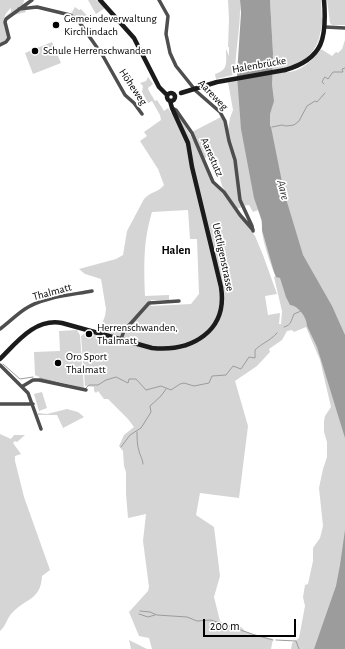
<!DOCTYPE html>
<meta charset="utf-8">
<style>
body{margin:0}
#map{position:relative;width:345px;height:649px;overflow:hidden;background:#fff;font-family:"Alegreya Sans",sans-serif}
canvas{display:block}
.scale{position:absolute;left:203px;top:619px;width:93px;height:18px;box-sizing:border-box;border:2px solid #000;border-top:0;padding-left:5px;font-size:12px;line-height:14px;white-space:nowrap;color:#000;-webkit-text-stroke:3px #fff;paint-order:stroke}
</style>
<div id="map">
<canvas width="345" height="649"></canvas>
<div class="scale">200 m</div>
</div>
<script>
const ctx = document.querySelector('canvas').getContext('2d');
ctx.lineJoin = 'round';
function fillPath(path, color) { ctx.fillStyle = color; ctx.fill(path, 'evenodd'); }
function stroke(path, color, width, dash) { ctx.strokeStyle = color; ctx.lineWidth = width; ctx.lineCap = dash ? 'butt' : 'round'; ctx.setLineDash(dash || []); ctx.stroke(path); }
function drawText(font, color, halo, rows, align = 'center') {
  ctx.font = font + ' "Alegreya Sans",sans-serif'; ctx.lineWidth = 3.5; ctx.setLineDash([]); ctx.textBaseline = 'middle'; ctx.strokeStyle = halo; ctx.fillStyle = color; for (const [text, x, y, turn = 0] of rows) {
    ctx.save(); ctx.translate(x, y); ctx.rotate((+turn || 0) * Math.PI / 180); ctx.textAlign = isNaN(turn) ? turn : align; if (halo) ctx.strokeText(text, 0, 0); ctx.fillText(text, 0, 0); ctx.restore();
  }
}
fillPath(new Path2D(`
 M0,0h24l-1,5 3,7 -20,5v-1l5,-4v-4c-11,10 -7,17 -3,29l-1,3 -7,4z
 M88,0h8l9,8 -9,6z
 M228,0h12c1,24 -4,47 -5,71l-3,2 1,2 -17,4 -1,-5c14,-4 11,-12 11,-25l3,7v-9h-1l1,-28z
 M270,0h51l1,20 1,-4 -1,17v-8l-3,13 -6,12 8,-15c-5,14 -15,29 -32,31 -2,1 -3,0 -5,1l-1,5c15,2 30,-11 38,-23l11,7 4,-4 2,1 4,-4 3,-9v609h-54l1,-6 7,-5 6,-32 -2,-9 2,-12 3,-1 5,-23v-13l7,-10 3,-12 -4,-38 4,-19 4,-12v-15l-3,-10v-11l1,-5 6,-9 -11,-47 -14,-33 -12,5 -2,-2 -5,1 -5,9 -13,9 1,3 -13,14 -22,15 13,45 -9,72 -39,-5 -4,22 18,12 6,49 -6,21 6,24 5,3 16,3 4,4 11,4 17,4 -2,10h-119l-3,-11 -10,-2 -10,-24 19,-21 1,-4 -6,-46 3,-27 -18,4 -2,-24v-22l-2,-6 -1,-15 -4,-5 5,-11 10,-8 -6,-8 -20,-20h-4l-6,-8 -2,2 -2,-2v-4l-9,-1 -4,-50 4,-3 13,2 7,-19 1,-7 -5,-30 -16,-5 -6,-5 37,-10 7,-4 4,-24 17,-32c6,-7 15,-7 20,-14l-6,-16 -18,-28 7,-5 -3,-4 17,-12 -1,-5 -8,-14 -4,2 -6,-11 1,-6 -3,-3 6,-2 2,-4 5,7 -5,4 1,3 6,10 2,-1 7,11 4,-3 3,5 4,-3 19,31 18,43 9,6 34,46 8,19 14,39 -12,2 3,19 12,-2 -1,11h2l1,-13 -8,-34 2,-1c-5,-9 -13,-34 -14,-45 0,-9 -1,-12 -4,-21l-5,2 -4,-7 -6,1 -2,-6 -13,-70 2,-12 3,-8 -5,-28 44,-10 1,-19zM188,210l2,29h7l2,55 -8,10 -40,2v-6h18v-5l-24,1c-1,-31 -2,-54 7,-84z
 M327,0h18v25h-13l-2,-2z
 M75,7l4,3 2,-1 9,10 -7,6 -12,-11z
 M52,42l9,21 -28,11 -8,-21z
 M221,117l3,4 10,34 8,52 -5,2 -15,-23 -2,-8 2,-8 -5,-13 -5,-1 -2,-4 -3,1 2,3 -6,3 -11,-27z
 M77,330l3,5 4,53 -43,-10 -6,-3 -1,-23 26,-1 -1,-20z
 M42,392l5,16 -8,3 -5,-17z
 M67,409l11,3 6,5 -21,11 -6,-13h-19v-2l9,1z
 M0,434l11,5 3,-4h11l-8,7 -2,-1 -2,2 8,11 -6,2v5l9,36 26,73 -8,6c-1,24 -16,22 -30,37 -5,5 -6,13 -12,18z
 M129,640l18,9h-16z`), '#d5d5d5');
fillPath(new Path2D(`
 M240,0h30l3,53 -1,32 2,16 -4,13v12l1,1 13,65 19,63 29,51 13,29v103l-28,-91 -10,-21c0,-8 -8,-20 -17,-21l-4,-8 -6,-19 -4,-1 -2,-5 -12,-42v-9l-8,-23 -13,-69 -4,-54 4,-62z
 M345,530v119h-31l22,-63 4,-21z`), '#9c9c9c');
stroke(new Path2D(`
 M324,84l-2,-2 2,-4 1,-1 3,2 5,-7h10l-1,-3 3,-1
 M272,127l10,-2 4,1 8,-1 5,-4 8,-15 8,-5 2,1 8,-9
 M284,327c8,-2 7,-7 10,-13l7,-3
 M3,364l17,15 13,-2
 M40,378l19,5
 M85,389l4,-4h9l8,-5 10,-3 12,6 1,-4h7l10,11 15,-4 10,4 9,-6 4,-1 10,3 15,-3 3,-7 14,-1 7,-9 8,3 8,-12 6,1v-8c7,-7 15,-9 22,-17
 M137,432c0,6 0,13 2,19 1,5 4,8 4,13
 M121,447l9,-12 11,-7 10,-16 -1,-6 11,-10 5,-7
 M140,611l10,1 7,3 30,2 10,4 14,-1 44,15 18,5
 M139,614l9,3 7,-2
 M276,640l20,1 3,8`), '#9c9c9c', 1);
stroke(new Path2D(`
 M159,0l9,16 -2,18 4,19 6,13 20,25 24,21 5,9 4,20 6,19 5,40 12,26 1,5
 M19,9l18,-2 33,8 7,4 26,37 22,39 9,8 8,11
 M325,27l20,1
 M0,45l6,-3 3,-4 -4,-16 1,-3 26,-19
 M172,108l4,2 16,23 21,49 11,10 16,23 13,15
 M0,329c8,-6 16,-14 25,-20 18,-12 46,-14 67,-18
 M121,339l3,-8 25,-28 30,-2
 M0,365l28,28 13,36
 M23,386l10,-6h6l47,10
 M0,404h33`), '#4e4e4e', 3.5);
stroke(new Path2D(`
 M100,0l34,38 25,49 8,8
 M285,70c39,-11 42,-33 39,-70
 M167 97a4 4 0 1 1 8 0a4 4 0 1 1-8 0Z
 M0,359c17,-17 35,-41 62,-36l90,25c40,4 76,-17 69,-61l-29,-120 -4,-24 -16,-35 -2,-7`), '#1b1b1b', 4.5);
stroke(new Path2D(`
 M181,93l36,-11 68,-12`), '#1b1b1b', 4.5);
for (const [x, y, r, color] of [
 [56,25,4,"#000"],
 [35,51,4,"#000"],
 [89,334,4,"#000"],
 [58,363,4,"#000"]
]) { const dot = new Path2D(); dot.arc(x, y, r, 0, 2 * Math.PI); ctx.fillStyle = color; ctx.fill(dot); stroke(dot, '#fff', 1.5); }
drawText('11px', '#000', '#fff', [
 ["Gemeindeverwaltung",64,19],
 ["Kirchlindach",64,32],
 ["Schule Herrenschwanden",43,51],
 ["Herrenschwanden,",97,328],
 ["Thalmatt",97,341],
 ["Oro Sport",66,357],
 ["Thalmatt",66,370]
], 'left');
drawText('11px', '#000', '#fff', [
 ["Halenbrücke",259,65,-10],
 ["Höheweg",133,87,56],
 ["Aareweg",213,95,46],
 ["Aarestutz",212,157,66],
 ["Uettligenstrasse",223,257,78],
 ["Thalmatt",52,292,-15]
]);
drawText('italic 12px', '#3d3d3d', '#fff', [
 ["Aare",283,190,76]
]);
drawText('bold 12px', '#000', '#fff', [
 ["Halen",176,250]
]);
</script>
